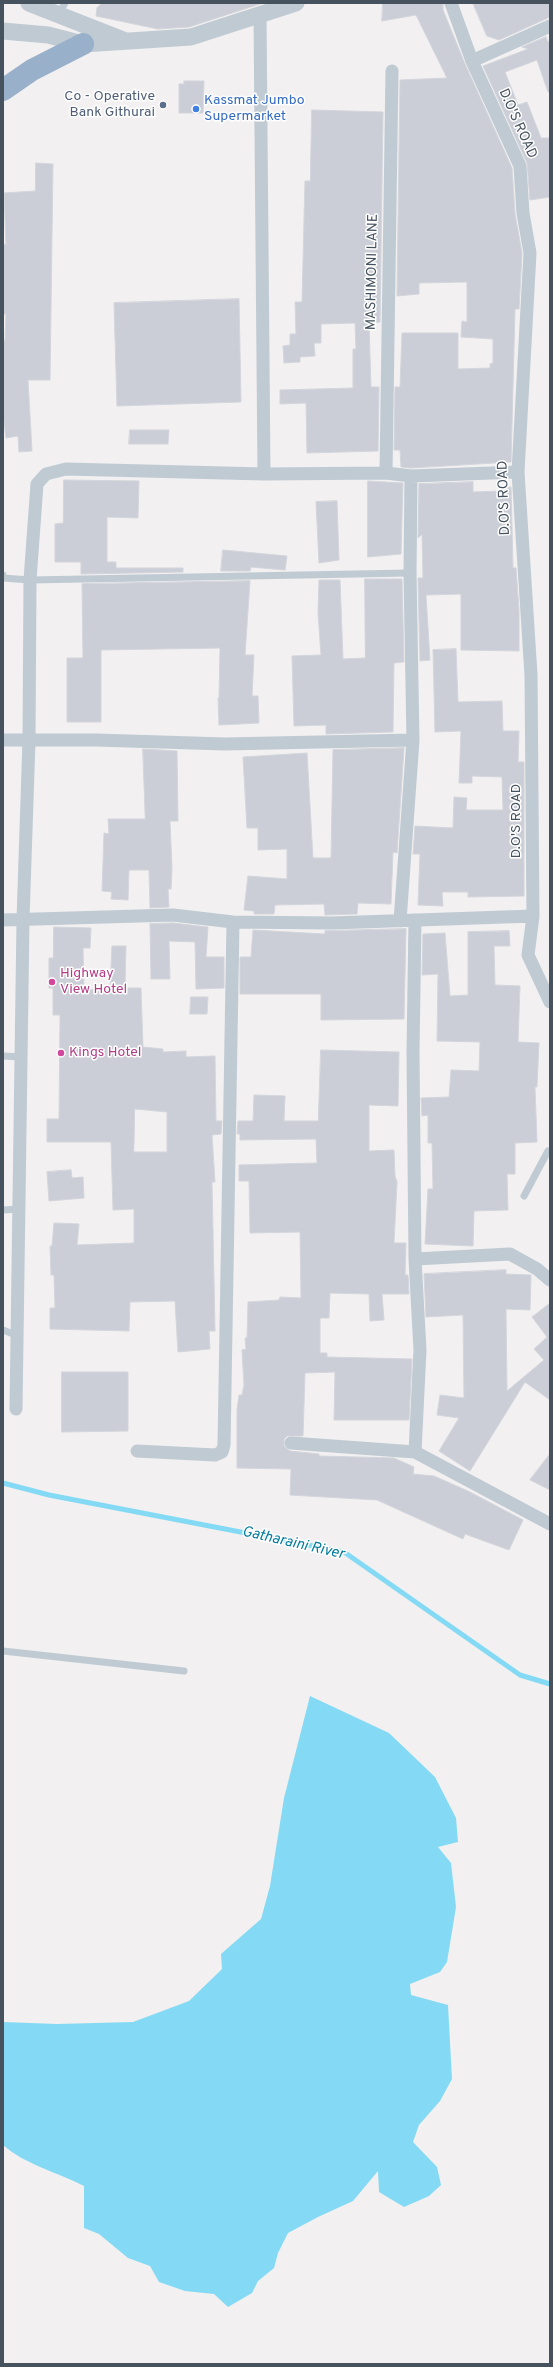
<!DOCTYPE html>
<style>
body{margin:0}
#map{position:relative;width:553px;height:2367px;overflow:hidden;background:#f2f0f0;font-family:Overpass,sans-serif}
canvas{display:block}
.frame{position:absolute;inset:0;border:4px solid #46535f;pointer-events:none}
</style>
<div id="map">
<canvas width="553" height="2367"></canvas>
<div class="frame"></div>
</div>
<script>
const ctx = document.querySelector('canvas').getContext('2d');
ctx.lineJoin = 'round';
function fillPath(path, color) { ctx.fillStyle = color; ctx.fill(path, 'evenodd'); }
function stroke(path, color, width, dash) { ctx.strokeStyle = color; ctx.lineWidth = width; ctx.lineCap = dash ? 'butt' : 'round'; ctx.setLineDash(dash || []); ctx.stroke(path); }
function drawText(font, color, halo, rows, align = 'center') {
  ctx.font = font + ' Overpass,sans-serif'; ctx.lineWidth = 3; ctx.setLineDash([]); ctx.textBaseline = 'middle'; ctx.strokeStyle = halo; ctx.fillStyle = color; for (const [text, x, y, turn = 0] of rows) {
    ctx.save(); ctx.translate(x, y); ctx.rotate((+turn || 0) * Math.PI / 180); ctx.textAlign = isNaN(turn) ? turn : align; if (halo) ctx.strokeText(text, 0, 0); ctx.fillText(text, 0, 0); ctx.restore();
  }
}
fillPath(new Path2D(`
 M310,1696l79,37 46,44 21,41 2,24 -20,5 13,16 5,44 -9,55 -7,10 -30,12 1,11 37,10 4,74 -12,22 -21,24 -6,17 24,25 4,18 -12,11 -25,11 -25,-15 -1,-21 -25,30 -35,16 -30,16 -10,20 -4,15 -16,13 -6,12 -24,14 -14,-13 -29,-3 -26,-9 -9,-16 -22,-8 -29,-24 -15,-6v-42c-27,-14 -58,-21 -81,-41v-123l54,2 76,-2 56,-21 33,-32 -1,-15 40,-35 9,-33 14,-88z`), '#84daf4');
stroke(new Path2D(`
 M3,1483l46,12 295,57 176,123 30,9`), '#84daf4', 5);
const building = new Path2D(`
 M102,3h158v1l-71,23 -31,2 -62,-13 1,-8z
 M383,3h60v7l22,54 47,104 3,46 7,39 -3,56h-4l-4,153 -100,6 -10,-1 -1,-17h-6l1,-63h5l2,-54h56v36l32,-1v-4l3,-1v-24l-32,-2 1,-16 5,1v-40l-48,1v11l-22,2 3,-216 47,-2 -31,-63 -34,6z
 M473,3h77v14l-51,23 -12,-4z
 M546,37l2,5 2,-1v51h-2l-11,-32 -32,12 13,33 9,-3 14,36h9v59l-20,3 -3,-37 -44,-97 45,-17 -6,-2z
 M184,81h20l-1,32h-24v-29h5z
 M312,110l71,2 -3,210 -11,1 2,64h8l-1,64 -71,2 -1,-50 -26,1v-14l73,-2v-39h3l-1,-26 -34,1v19h-7l1,13 -15,1v5l-16,1 -1,-17 7,-1v-11h6l-1,-32h7l3,-121h5z
 M36,163l17,1 -3,216h-22l4,71 -13,1 -1,-16 -12,2 -3,-25v-72h2l1,-27h-3v-70l3,1 -2,-52 31,-2z
 M239,299l2,103 -124,4 -3,-103z
 M130,430h39l-1,14h-39z
 M64,480l75,1 -1,37 -31,-1v45h9v6h67v4l-102,2v-12h-26v-38l8,-1z
 M368,481l35,2 -2,71 -33,3z
 M473,482v10l29,-1v-4h9l2,81h3l3,42v41l-58,-1v-56l-35,1 4,65 -10,1 -2,-83h5l-1,-44 -4,4 1,-54z
 M337,501l2,59 -20,3 -3,-61z
 M223,550l64,6 -2,14 -34,-3 -1,4h-29z
 M365,579h37l2,83 -10,1 -1,69 -67,2v-9l-32,1 -2,-70 29,-1 -3,-42 1,-33h21l3,79 22,-1z
 M250,581l-5,74h9l-2,41h6l1,27 -40,2 -1,-27h1l1,-50 -119,2v72h-34v-64h16l-1,-74z
 M456,649l2,53 44,-1 1,30h16l-1,31h6v134l-56,1v-5h-26l1,14 -25,-1 2,-51h-7l2,-28 38,2 1,-31 13,1 -1,12h37l-1,-33 -30,-1v7h-13l2,-52 -26,1 -2,-82z
 M404,748l-7,105 -4,-1 -2,52 -33,-1 -1,11 -32,1 -1,-11 -49,1 -1,9h-20v-3l-10,-1 4,-34 39,3v-30l-29,1v-22h-11l-4,-71 64,-4 6,105h18l2,-108z
 M143,749l34,2 1,70h-8l2,48 -1,20h-3l1,18 -19,1 -1,-38h-20l-1,30 -17,-1 1,-7 -10,-1 2,-58 5,1 -1,-15h37z
 M173,923l35,4 -2,30h18v31l-28,1 -1,-47 -26,-1 1,38h-19l-1,-55z
 M54,927l37,1 -1,20h-7l1,42 26,-1 2,-43h14l-1,42h16l2,59 20,2v3l23,-1v6l29,-1 1,65h6l-1,13 -9,1 3,47h-3l3,149h-6l1,18 -32,3 -3,-51 -45,1 -1,29 -79,-2v-21h5l-1,-33h-3l-1,-29h2l2,-23 25,1 -2,21 57,-2v-34l-21,1 -2,-68h-64v-23h12l1,-104h-7v-27h-4v-30h4zM135,1109l32,3v40h-33z
 M406,929l-2,90 -83,1v-26h-81v-37h11l2,-27 72,4v-3z
 M509,931l1,15h-16l1,39 25,1 -2,56 21,1 -2,44h-2l2,55 -22,1v31h-8l1,36 -34,1 -1,35 -48,-2 3,-55h5l-1,-46h-4v-28l-6,1 -1,-18 28,-1 2,-27 28,1 1,-29 -43,-1 1,-67 -16,1 1,-41 22,-1 5,63 18,-1v-63z
 M191,997h17l-1,17h-17z
 M321,1050l78,2 -1,54 -29,-1v46l25,-1 1,26 2,6 -3,61h12l-1,32h3l1,19h-27l2,26 -14,1 -1,-27 -39,-1 -1,25h-9v35h7v4l85,2 -3,61h-75l1,-48 -30,1 -2,63h-16l-3,3v7l6,5 29,3v2l75,2 20,9 -1,7 21,2 34,15 55,29 -14,30 -44,-16 -2,5 -86,-39 -87,-5 1,-26 -54,-1v-58l2,-15h3l2,-10 -2,-35 4,-1 -1,-11h2l1,-36 31,-2 1,-3 21,1 -1,-66 -50,1 -1,-52h-10v-16l78,-2 -1,-24 -76,1v-6h-3l1,-13h15l1,-26 31,1 -1,25h34z
 M71,1170l1,8 11,-1 1,21 -35,3 -2,-29z
 M506,1270v4l25,1 -1,35 -24,-1 1,82 37,-31 -10,-11 13,-12 -15,-20 18,-14v97l-25,-18 -55,89 -31,-20 20,-33 -22,-3 3,-20 24,3 -1,-83 -37,2 -2,-43z
 M62,1372h66v59l-66,1z
 M550,1454v36l-20,-10z`);
fillPath(building, '#cbced6');
stroke(building, '#d3d5dc', 1);
stroke(new Path2D(`
 M58,15l7,-12
 M3,575v3l27,2 380,-7
 M3,1056l19,1
 M524,1196l24,-45
 M3,1210l17,-1
 M3,1330l15,6
 M3,1651l181,20`), '#bfcad3', 7);
stroke(new Path2D(`
 M451,3l21,58 48,105 3,47 7,40 -12,219 13,203 2,241 -5,39 22,47
 M260,16l4,458
 M472,61l78,-35
 M386,473l6,-402
 M3,740h93l129,4 188,-4
 M3,920l170,-5 60,7 99,1 201,-7
 M400,921l13,-181 -3,-167 1,-97
 M415,1259l95,-5 27,15 13,11
 M16,1409l7,-489 6,-180 1,-160 7,-96 9,-10 20,-5 198,5 122,-1 25,3 107,-4
 M291,1443l124,9 135,72
 M137,1451l78,4 7,-3 2,-7 9,-523
 M415,1452l5,-102 -5,-91 -2,-207 2,-132`), '#bfcad3', 13);
stroke(new Path2D(`
 M29,3l94,37
 M3,31l45,4 35,9 108,-7 105,-34`), '#bfcad3', 17);
stroke(new Path2D(`
 M3,90l29,-20 51,-26`), '#98b0ca', 22);
for (const [x, y, r, color] of [
 [163,105,4,"#5c6f8a"],
 [196,109,4,"#3f7fe0"],
 [52,982,4,"#d1479c"],
 [61,1053,4,"#d1479c"]
]) { const dot = new Path2D(); dot.arc(x, y, r, 0, 2 * Math.PI); ctx.fillStyle = color; ctx.fill(dot); stroke(dot, '#fff', 1.5); }
drawText('14px', '#4e5e75', '#fff', [
 ["Co - Operative",155,97],
 ["Bank Githurai",155,113]
], 'right');
drawText('14px', '#366cbe', '#fff', [
 ["Kassmat Jumbo",204,101],
 ["Supermarket",204,117]
], 'left');
drawText('14px', '#46535f', '#fff', [
 ["D.O'S ROAD",517,124,66],
 ["MASHIMONI LANE",373,272,-89],
 ["D.O'S ROAD",505,498,-92],
 ["D.O'S ROAD",517,821,-90]
]);
drawText('14px', '#b23c85', '#fff', [
 ["Highway",60,974],
 ["View Hotel",60,990],
 ["Kings Hotel",69,1053]
], 'left');
drawText('italic 15px', '#037b9f', '#fff', [
 ["Gatharaini River",293,1544,13]
]);
</script>
